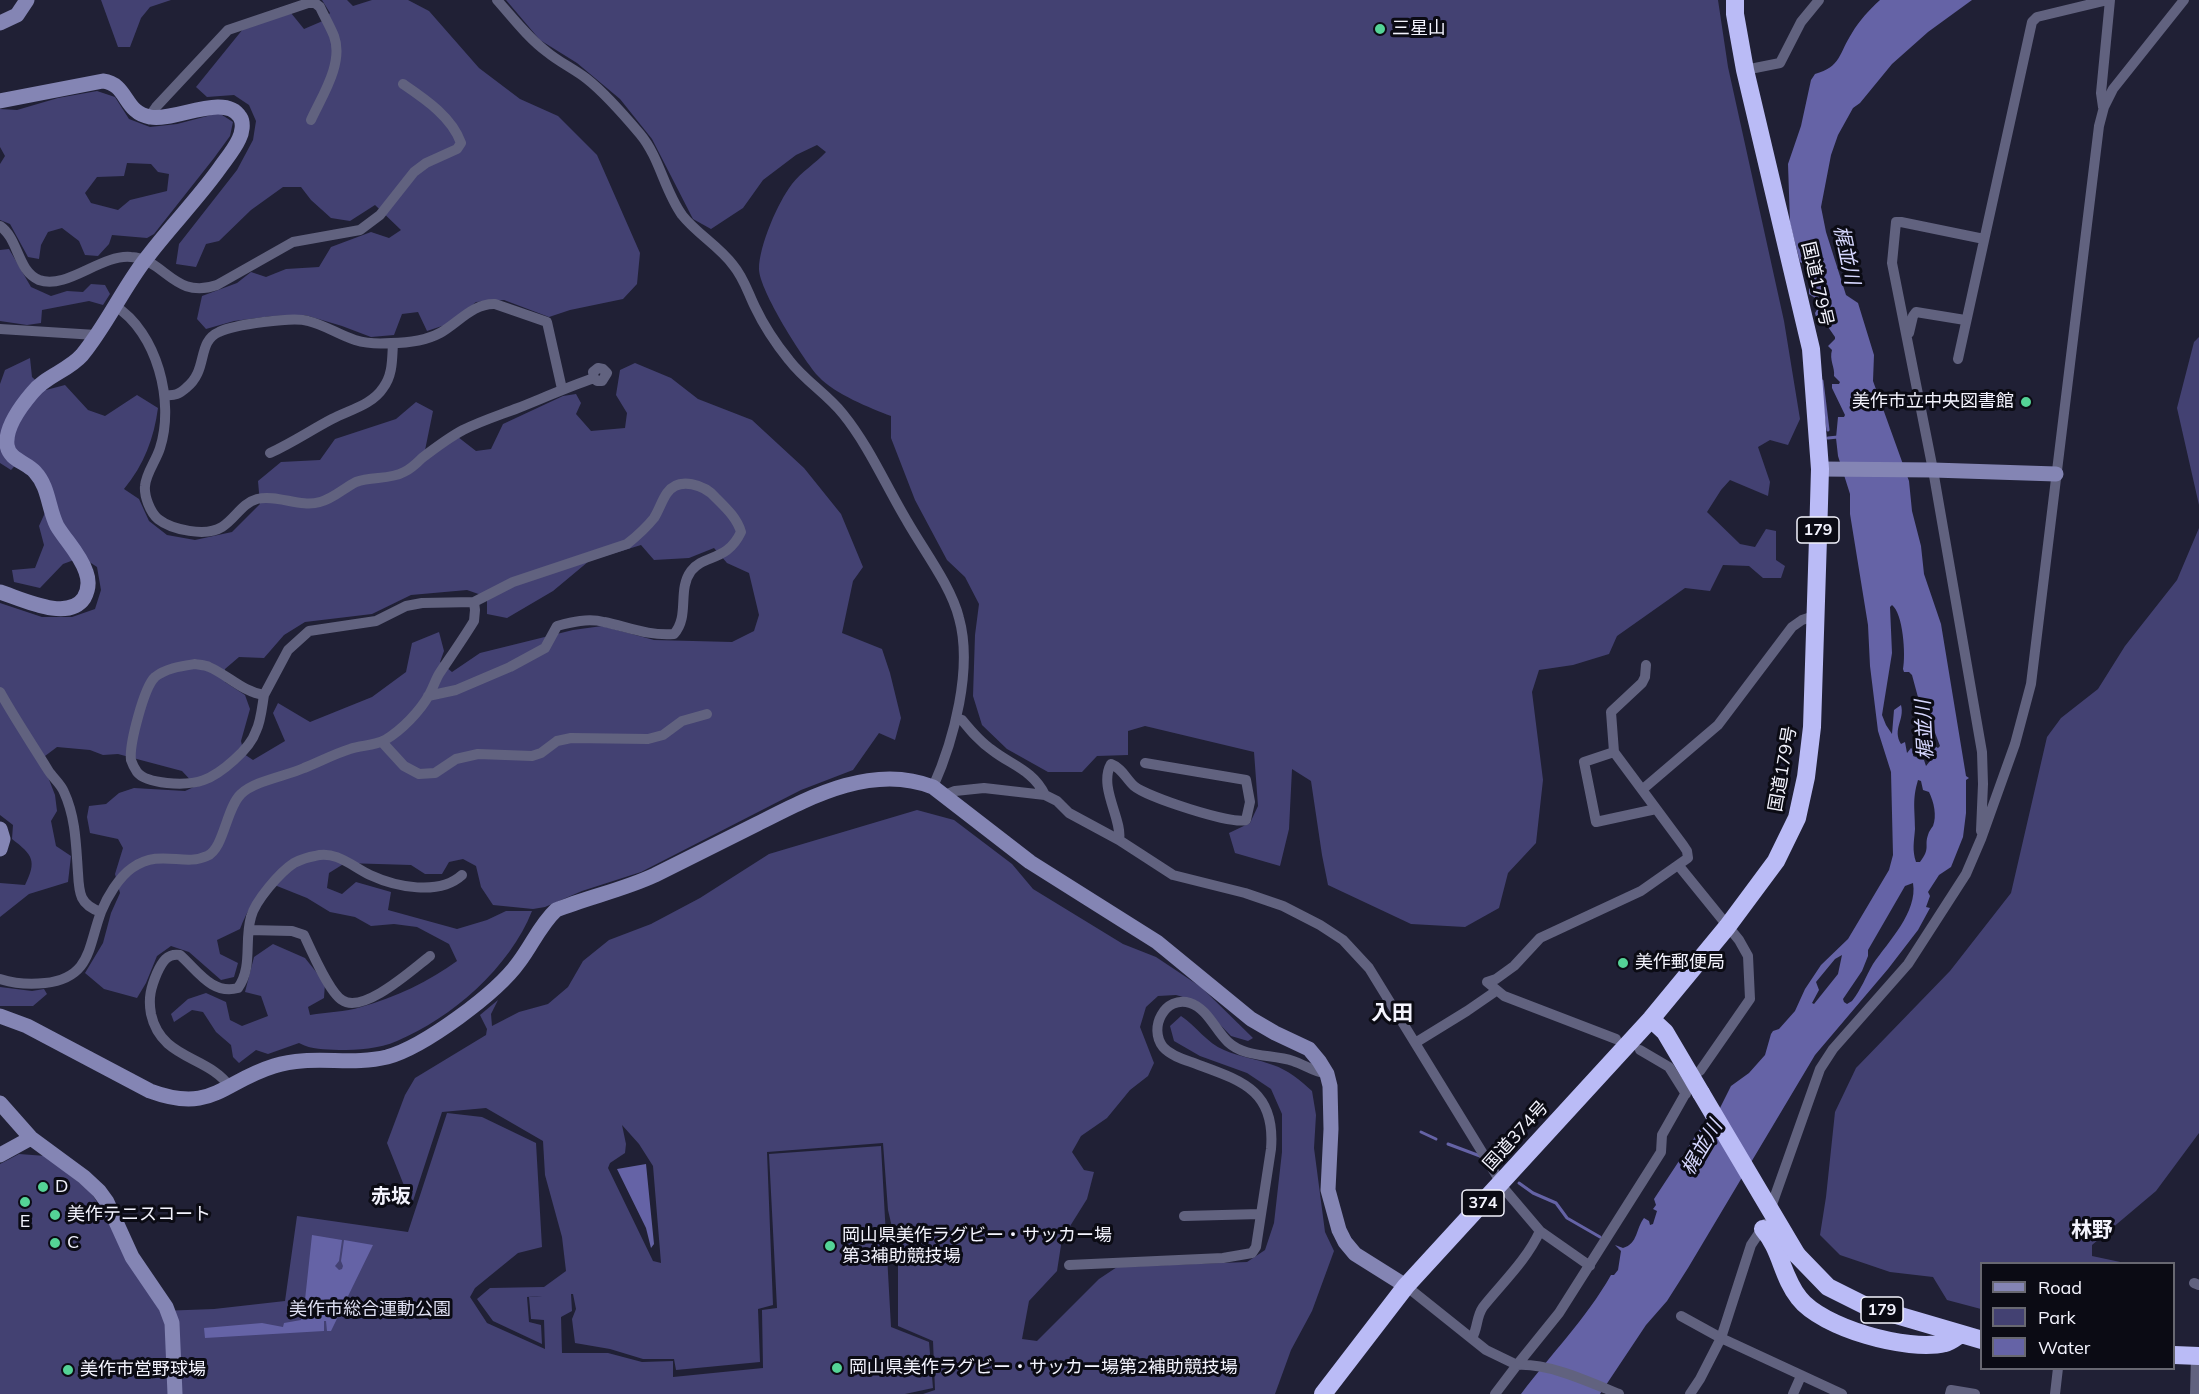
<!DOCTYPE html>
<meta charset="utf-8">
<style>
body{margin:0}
#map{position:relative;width:2199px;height:1394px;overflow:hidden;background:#202035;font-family:Mulish,sans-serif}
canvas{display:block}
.legend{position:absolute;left:1980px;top:1262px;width:195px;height:108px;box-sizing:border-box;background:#0b0b14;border:2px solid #686871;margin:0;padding:8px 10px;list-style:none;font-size:18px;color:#f3f3fd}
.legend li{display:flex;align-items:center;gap:12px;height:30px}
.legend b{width:30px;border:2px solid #686871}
</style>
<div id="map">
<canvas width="2199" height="1394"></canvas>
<ul class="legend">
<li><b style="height:8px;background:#8485b4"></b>Road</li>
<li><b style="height:16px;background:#434172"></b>Park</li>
<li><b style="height:16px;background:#6563a6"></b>Water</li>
</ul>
</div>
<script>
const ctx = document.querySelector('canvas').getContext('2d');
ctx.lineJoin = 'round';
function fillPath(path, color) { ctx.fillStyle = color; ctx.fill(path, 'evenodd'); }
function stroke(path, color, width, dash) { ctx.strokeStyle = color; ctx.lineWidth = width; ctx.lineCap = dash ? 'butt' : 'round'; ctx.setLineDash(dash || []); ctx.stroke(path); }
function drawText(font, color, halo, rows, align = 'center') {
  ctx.font = font + ' Mulish,"Noto Sans JP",sans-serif'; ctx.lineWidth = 6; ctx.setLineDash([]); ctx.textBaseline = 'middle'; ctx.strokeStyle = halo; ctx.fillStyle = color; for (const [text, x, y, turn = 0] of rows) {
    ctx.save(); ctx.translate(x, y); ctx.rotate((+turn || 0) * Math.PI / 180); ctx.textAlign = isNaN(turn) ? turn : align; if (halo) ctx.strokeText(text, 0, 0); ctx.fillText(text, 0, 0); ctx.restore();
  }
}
fillPath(new Path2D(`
 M101,0h70l-21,7 -9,11 -11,29h-12z
 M322,0h25l6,6 19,-6h36l21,11 50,57 41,31 38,17 39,39 43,98 -3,31 -14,15 -53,11 -21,7 -45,-17 -28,2 -25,21 -24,8 -9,-19 -16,2 -8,21 -23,2 -29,-11 -37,-11 -33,1 -38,5 -28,8 -9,-10 5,-23 35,-13 14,-11 15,5 20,-8 33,-2 12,-20 40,-15 18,6 12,-8 -26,-25 -25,16 -19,-3 -20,-18 -10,-13h-18l-32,23 -32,31 -13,3 -10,23 -20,-3 3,-20 58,-74 16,-30 3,-19 -7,-16 -15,-10 -27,2 -11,-10 47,-58 48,-16 13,16 21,-9 5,-7z
 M506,0h1212l10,67 56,254 16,98 -12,26 -18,-5 -12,7 12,35 -2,14 -38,-16 -9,10 -14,22 33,32 15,3 11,-18 10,2v29l9,6 -4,12h-18l-14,-12 -26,-1 -13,26 -25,-3 -68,48 -8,18 -36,11 -34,5 -7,22 11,88 -7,63 -28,30 -9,35 -34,19 -54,-3 -83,-39 -6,-30 -11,-74 -19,-12 -3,60 -9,37 -45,-13 -6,-20 21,-10 8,-17 -4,-54 -109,-26 -17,5v24l-31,1 -15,16h-34l-41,-23 -25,-24 -9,-29 2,-61 4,-31 -14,-27 -18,-17 -32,-60 -24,-62v-22c-21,-8 -56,-22 -72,-39 -15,-16 -60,-87 -60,-108 0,-23 19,-67 33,-85 9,-12 24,-21 34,-32l-9,-7 -21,10 -33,25 -20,28 -32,21 -18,-10 -41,-80 -32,-40 -43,-36 -37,-23z
 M97,91l18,6 14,22 21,8 27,-3 42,-11 14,9 -3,14 -16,22 -60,76 -7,4 -35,-3 -3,9 -11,12 -13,-1 -6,-14 -17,-13 -14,4 -7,13 -2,14 -11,-2 -18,-33 -10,-4v-56l5,-8 -5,-9v-38l17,1 41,-12zM127,163l24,1 7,8 11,2 -2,17 -37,9 -12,10 -27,-7 -6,-10 12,-16 27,-1z
 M9,249l22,38 20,9 16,-5 16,1 8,-8 14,1 5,9 -7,11 -14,-4 -47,9 -1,13 -14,2 -27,-4v-71z
 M2199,337v168l-22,-97 17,-66z
 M30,358l2,19 14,13 19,-5 23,25 17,6 32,-21 21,13c-4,30 -14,57 -34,81l15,10 10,22 18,14 28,5 37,-8 28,-28 -2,-23 23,-19 39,-2 15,-21 61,-20 20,-17 17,9 -10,49 35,-23 18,14 15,-2 12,-25 60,-28 13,-2 5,9 -5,11 15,17 34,-3 2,-15 -11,-18 4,-25 15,-7 36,15 27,21 54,21 52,48 37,46 22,53 -10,14 -11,52 40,16 8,24 11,45 -6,22 -16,-7 -26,37 -52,20 -160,82 -59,19 -37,16 -12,2 -40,-4 -12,-18 -5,-21 -13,-7 -14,3 -7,12h-17l-14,-9 -66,-2 -16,10 -2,15 15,6 14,-12 35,10 -3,18 69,19 30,-9 19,-9h26c-22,56 -80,107 -135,130 -18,8 -39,9 -58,9 -15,-1 -27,0 -40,-7l-31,11 -12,-4 -17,13 -6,-6 -2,-12 -15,-13 -13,-20 -11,-2 -18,12 -3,-8 17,-15 18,-6 20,9 4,18 12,6 26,-10 -7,-20 -16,-4 9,-35 19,-13 32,14 20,25 -1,15 -16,9 2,8c17,-3 35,-3 51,-8 33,-9 69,-26 96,-46l-8,-17 -32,-17 -23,-3 -23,2 -16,-9 -25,-5 -23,-14 -35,-14c-16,10 -25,27 -32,45l-23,11 3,14 18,9 -4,14 -13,3 -32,-28 -18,-6 -14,10 -11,27 -9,15 -33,-9 -19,-16 18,-30 8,-30 9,-20 -5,-19 8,-26 -5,-9 -28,-6 -3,-16 2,-11 17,-2 13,-11 15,-5 51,3 11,-5 -14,-15 -64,-17 -15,1 -13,-5 -33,-3 -16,12 14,36 2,16 -6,10 5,25 15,10 -3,26 -39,12 -29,23v-34l25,2c12,-24 8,-30 -13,-46l1,-14 -13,-10v-212l42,14h30l23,-8 6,-19 -4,-23 -15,-10 -19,7 -23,24 -26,-6 -2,-12 23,-2 9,-23 -5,-19 14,-31 -11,-26 -19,-12 -12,13 -11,-7v-79l5,-14zM641,545l13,15 35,-2 25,-10 13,15 22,10 10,42 -5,16 -22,11 -78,-2 -52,-14 -29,4 -93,23 -28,19 -12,-10 4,-11 -5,-19 -27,11 -6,29 -34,25 -62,25 -32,-19 -5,10 12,28 -32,19 -9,-6 -3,-13 9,-32 -5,-14 -20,-13v-13l14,-12 25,1 20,-23 21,-13 67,-8 39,-19 56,-5 20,7v17l20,4 46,-27 36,-30z
 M2199,528v605l-43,58 -64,54v11l33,7 -143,1 -1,45 -34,-9 -14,-23 -43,-5 -50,-17 -20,-20 6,-38 9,-85 21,-44 94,-97 61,-78 36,-156 14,-19 37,-29 27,-43 52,-66z
 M917,810l37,10 58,44 21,25 90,55 33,13 45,30 52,51 -5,3 -17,-5 -34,-35 -21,-6 -18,1 -12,11 -6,20 14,36 -6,13 -18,14 -23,28 -26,18 -9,16 12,18 10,2 -7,27 -25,40 -5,32 -28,30 -7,38 15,2 62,-62 18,-12 130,-5 18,-12 9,-27 8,-71v-38l-11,-25 -24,-16 -47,-17 -26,-15 -4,-15 11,-10c15,10 26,27 43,34 16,7 33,9 49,15 15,5 27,15 39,26l4,24 -2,33 11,84 9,19 -22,60 -21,39 -16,44h-352l12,-4 -2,-49 -35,-15v-73l-10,-43 -5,-67 -116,9 6,153 -15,4 2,53 -84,8 -2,-11h-31l-33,-10 -35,-6 -3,-24 4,-10 -3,-15h-2l1,17 -11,6 1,36h46l34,9 31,-1v16l90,-9 -1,-58 15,-2 -8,-154 112,-8 10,181 38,15 4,46 -28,6h-905v-230l19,-10 27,2 45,36 69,119 54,-2 71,-8 12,-85 111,16 39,-119 35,4 54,26 6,104 -24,6 -43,35 -5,9 17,26 58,26 -1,-29 -13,-1 -2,-22 13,-1 -15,1 2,25 12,3 1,19 -49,-23 -16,-22 13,-11 54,-1 22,-16 -4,-34 -17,-62 -2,-34 -57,-33 -44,4 -29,89 -10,-18 -16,-40 18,-48 10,-17 71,-43 1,-6 -7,-14 18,-15 -7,14 1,12 27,-14 29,-8 20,-17 15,-26 26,-21 42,-16 49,-26 69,-44zM622,1125l17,19 14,22 8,97 -8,-2 -45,-93 2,-5 15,-10 1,-9z
 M0,987l32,4 12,-2 3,5 -14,12h-33z`), '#434172');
fillPath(new Path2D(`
 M1880,0h92l-44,32 -36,32 -32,39 -7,5 -15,27 -7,20 -10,52 5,25 20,63 12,8 16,52 -1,26 36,100 3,30 9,35 3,28 17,50 25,152 3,2 -3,2v33l-3,24 -12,30 -12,8 -11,17 2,4 -4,11 4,1 -12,22 -30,39 -73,86 -127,213 -21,33 -21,24 -46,69h-79c30,-40 65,-75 90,-119h3l4,-5 3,-19 -6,-6 8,3c15,-4 13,-20 21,-30l5,3 1,4 3,-1 4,-13 -4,-2 3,-4 -2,-6 48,-73 18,-18 11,-22 18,-13 16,-18 6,-21 2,-3 6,-2 16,-18 10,-22 16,-24 27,-26 41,-69 4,-15 -2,-83 -13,-41 -8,-65 -2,-41 -18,-111v-20l-12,-38 -2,-18 2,-21h6l1,-2 -13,-27v-4h7l1,-2 -6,-6c1,-9 -5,-16 -2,-26l-4,-4 7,-7v-2l-9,-13 -4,2 -4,-2 -3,-11 3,-5 -3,-10 -6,-4v-18l-3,-3v-7l-6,-4 -10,-39 -2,-59 13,-38 10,-46 4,-6c26,-7 24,-21 37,-41 7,-12 17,-23 28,-33zM1892,605c11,8 14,50 11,64l1,3h5l3,3 7,26 7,8 14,37 -2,2 -10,-6 -2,2 4,17 -4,5 -2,-6 -11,-4 1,-5 -3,-3 -4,5 -2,-11 -4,2c-9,-15 4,-24 0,-39l-7,5 -2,24 -6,-9 -4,-10 10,-62 -2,-46zM1918,780l3,1 2,9 6,2c5,10 8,24 4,34 -2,3 -4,5 -5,9 -4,11 3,13 -8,27h-4c-4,-12 -2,-20 -1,-33 0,-20 -3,-29 3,-49zM1913,883c5,29 -25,59 -40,81 -7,12 -12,26 -21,37l-5,3 -3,-2 -1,-3 19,-28 6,-15v-6l37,-64zM1842,955l-4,19 -24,30 -2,-1 7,-13 -3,-8 19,-23z
 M646,1164l8,80 -3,4 -5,-20 -29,-59z
 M312,1235l30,5 -3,21 -4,5 4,4 3,-1 1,-3 -2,-5 3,-21 29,5 -42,86h-4l-1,-10h-2v10l-119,7 -1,-10 58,-5 21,4 1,-4 17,-3 3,-11z`), '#6563a6');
stroke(new Path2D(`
 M1822,381l6,49
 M1828,438l10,-1
 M1421,1132l15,7
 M1448,1144l32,12
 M1519,1183l14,10 23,10 11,15 33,19`), '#6563a6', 3);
stroke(new Path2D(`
 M497,0c16,18 31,38 50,52 12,10 27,17 40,27 19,15 37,36 53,55 20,24 24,56 42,81 15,19 37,31 51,50 11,13 15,28 22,42 9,19 21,37 34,53 16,21 38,34 54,54 26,32 43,72 64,107 17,30 44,65 52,97 14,50 -5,122 -26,169
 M1745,70l35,-7 21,-41 18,-22
 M2103,107l-2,-14 9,-93
 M149,117l7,-10 72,-77 80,-27h7l5,4c4,9 10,19 14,29 10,27 -12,60 -23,84
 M0,226c19,13 17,45 39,54 28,10 62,-26 92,-23 34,2 43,43 86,28l76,-43 67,-12 20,-15 34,-43 12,-9 31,-14 4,-6c-9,-26 -36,-44 -58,-59
 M115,306c42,26 60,96 45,142 -4,13 -14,25 -15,38 -1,10 5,26 13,33 14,11 48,18 64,8 13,-8 20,-24 35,-28 21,-5 43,9 63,3 13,-3 24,-14 36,-20 15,-6 34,-2 48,-10 7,-3 13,-9 18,-14 13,-10 26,-20 41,-28 18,-9 37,-15 55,-22 25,-10 50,-21 76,-30l3,3h5l5,-8 -4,-4 -5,-1 -5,4 1,6
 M0,329l96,6
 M1909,333l4,-17 3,-4 49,8
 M1958,359l74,-337 5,-5 71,-17
 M165,395c10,1 14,-1 21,-7 23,-18 10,-46 33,-56 14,-7 75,-16 89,-11 17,4 31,14 47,19 10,3 25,4 36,3 16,0 34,-2 49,-10 18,-10 33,-30 55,-29l52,18 15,67
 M270,453c22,-10 41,-23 62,-34 17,-9 40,-14 51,-31 10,-13 9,-29 10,-45
 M195,664c4,1 10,1 14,3 19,8 34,25 55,28 -2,12 -3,26 -8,36 -4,12 -13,21 -22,29 -22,20 -37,26 -67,23 -9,-1 -24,-3 -30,-11 -2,-3 -5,-9 -6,-12 -2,-15 13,-73 24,-83 11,-9 27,-11 40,-13z
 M0,692c15,27 32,52 48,78 5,8 13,14 16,22 12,26 12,54 14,81 1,21 2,32 23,39
 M264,695l24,-45 21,-19 67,-10 30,-15 16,-3 52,-1 39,-20 114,-38c10,-8 19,-16 27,-26 5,-8 8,-18 13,-25 12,-17 38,-8 49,5 10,10 21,20 25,34 -14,30 -37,22 -50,39 -14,19 -1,45 -17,63 -26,2 -46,-7 -70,-12 -16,-4 -32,0 -47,4l-12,22 -35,19 -54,23 -28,6
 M956,718l6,2c9,11 18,22 30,30 19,15 41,20 53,45
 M382,742l22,24 15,8 16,-1 21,-14 22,-5 54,2 9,-3 16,-12 14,-3 77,1 15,-4 19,-14 25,-7
 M1614,752l-30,10 12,60 60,-13
 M1643,789l75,-64 74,-98 10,-7 12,-4
 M945,795l10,-4 29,-3 61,7 12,6 12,12 50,27 54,35 72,18 38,13 37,19 23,15 26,28 137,223 34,40 50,35
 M1981,831l2,-47 -1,-32 -49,-282 -41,-207 4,-41h5l83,17
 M1119,840c4,-20 -21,-53 -8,-76 11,4 15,15 23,22 13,11 98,39 112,34l4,-18 -4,-22 -101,-17
 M1679,866l60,74 9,16 2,43 -50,72
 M249,930l43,1 12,4c7,15 25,57 38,65 21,15 71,-31 88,-44
 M0,979c16,5 28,6 45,4 46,-5 43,-36 56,-71 6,-15 18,-35 31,-44 29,-20 51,-1 75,-12 17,-7 19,-48 34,-62 13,-13 45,-18 63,-26 15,-6 30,-14 46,-19 11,-4 24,-3 35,-9 17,-10 35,-29 44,-45 4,-7 6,-14 10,-21 12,-18 24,-35 35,-53l1,-11 -1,-8
 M1616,1039l-112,-43 -17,-14 9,-3 18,-13 26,-28 101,-47 47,-33 -1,-7 -4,-6 -69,-93 -3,-40 31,-29 3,-6 1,-12
 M1415,1043l52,-32 29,-20
 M1640,1050l29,17 17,27
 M230,1087c-22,-32 -69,-27 -79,-73 -3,-16 0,-27 6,-41 5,-11 10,-20 23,-18 18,16 32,40 58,33 15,-21 6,-47 13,-71 4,-16 29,-45 43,-54 6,-3 14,-6 21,-7 21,-6 38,11 55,19 26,12 69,21 92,0
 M1770,1210l50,-141 13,-20 75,-85 58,-90 15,-35 34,-95 16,-60 68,-558 5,-19 9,-18 71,-89
 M1184,1216l76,-2
 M1069,1265l154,-7 29,-5 4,-6 15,-98c5,-61 -32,-69 -80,-87 -9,-3 -21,-7 -28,-15 -15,-19 2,-52 27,-44 18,6 25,27 38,39 17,16 44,12 65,19 12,4 21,11 34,13
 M2194,1283l5,2
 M1406,1286l80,64 31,15 -22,29
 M1681,1316l40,22 121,56
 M1472,1338c6,-10 4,-21 11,-31 20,-25 43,-46 57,-76
 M1619,1394c-30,-12 -70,-31 -102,-29l42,-52 102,-161 1,-17 26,-46
 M1690,1394l10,-15 21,-41 30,-93 14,-21
 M1793,1394l8,-18
 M1950,1394l1,-4 24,4
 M2055,1394l3,-26
 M2195,1394l1,-38 3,-1`), '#61627f', 10);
stroke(new Path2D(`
 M0,23l17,-8 10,-15
 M0,101l103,-20c25,3 21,32 47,36 24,5 75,-25 90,0 4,6 2,16 -1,22 -5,11 -13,20 -20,30 -23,32 -51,60 -74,91 -23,30 -39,66 -63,95 -14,16 -37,21 -50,38 -11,13 -27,34 -25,52 2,15 19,17 28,27 14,15 13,36 22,54 9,15 23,28 29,46 3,8 3,17 -2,26 -16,24 -62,1 -84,-6
 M1820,469l113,1 123,4
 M0,829l3,10 -3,10
 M0,1016l27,10 123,65c62,23 72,-9 124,-25 37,-12 76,0 113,-9 37,-10 110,-64 132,-95 13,-17 21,-37 37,-52 32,-13 67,-20 99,-35 34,-17 68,-34 102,-51 53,-27 116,-61 176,-37l97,75 127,80 94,77 24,14 34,16 10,12 8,13 3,12 1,43 -3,61 11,40 6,12 10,12 51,32
 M0,1103l31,35 53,39 15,14 8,11 25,55 34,50 6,16 3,71
 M0,1155l31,-17`), '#8485b4', 15);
stroke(new Path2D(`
 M1651,1019l14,13 36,61
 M1763,1229c18,20 19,48 36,69 23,30 109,54 146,45 6,-1 11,-6 16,-9
 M1797,1255l31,32 38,19 116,34
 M2174,1355l25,1
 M1323,1394l83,-108 245,-267 76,-92 49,-66 21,-43 9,-41 6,-50 6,-189 2,-69 -9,-120 -66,-279 -10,-56v-14`), '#babbf6', 18);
stroke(new Path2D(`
 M1701,1093l96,162`), '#babbf6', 18);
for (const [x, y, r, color] of [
 [1380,29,6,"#54d396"],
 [2026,402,6,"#54d396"],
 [1623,963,6,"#54d396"],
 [43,1187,6,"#54d396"],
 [25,1202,6,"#54d396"],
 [55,1215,6,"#54d396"],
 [55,1243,6,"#54d396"],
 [830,1246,6,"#54d396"],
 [837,1368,6,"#54d396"],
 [68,1370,6,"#54d396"]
]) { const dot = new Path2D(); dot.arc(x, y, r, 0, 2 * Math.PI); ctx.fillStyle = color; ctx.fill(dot); stroke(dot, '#0b0b14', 2); }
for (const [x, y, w] of [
 [1818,530,42],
 [1483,1203,42],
 [1882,1310,42]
]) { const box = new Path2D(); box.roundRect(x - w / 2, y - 13, w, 26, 4.5); ctx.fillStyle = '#0b0b14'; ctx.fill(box); stroke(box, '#f3f3fd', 1.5); }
drawText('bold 16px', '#f3f3fd', null, [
 ["179",1818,530],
 ["374",1483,1203],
 ["179",1882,1310]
]);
drawText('18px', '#f3f3fd', '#0b0b14', [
 ["三星山",1392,29],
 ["美作市立中央図書館",2014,402,"right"],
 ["美作郵便局",1635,963],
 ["D",55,1187],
 ["美作テニスコート",67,1215],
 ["E",25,1222,"center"],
 ["岡山県美作ラグビー・サッカー場",842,1236],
 ["第3補助競技場",842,1257],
 ["C",67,1243],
 ["岡山県美作ラグビー・サッカー場第2補助競技場",849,1368],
 ["美作市営野球場",80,1370]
], 'left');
drawText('18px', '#f3f3fd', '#0b0b14', [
 ["国道179号",1817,284,77],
 ["国道179号",1783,769,-80],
 ["国道374号",1516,1136,-48]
]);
drawText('18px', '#dedff2', '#0b0b14', [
 ["美作市総合運動公園",370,1310]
]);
drawText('italic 20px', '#d6d7fe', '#0b0b14', [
 ["梶並川",1846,255,78],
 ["梶並川",1925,730,-93],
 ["梶並川",1702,1148,-59]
]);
drawText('bold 20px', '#f3f3fd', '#0b0b14', [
 ["赤坂",391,1197]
]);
drawText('bold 21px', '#f3f3fd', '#0b0b14', [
 ["入田",1392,1014],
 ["林野",2092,1231]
]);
</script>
